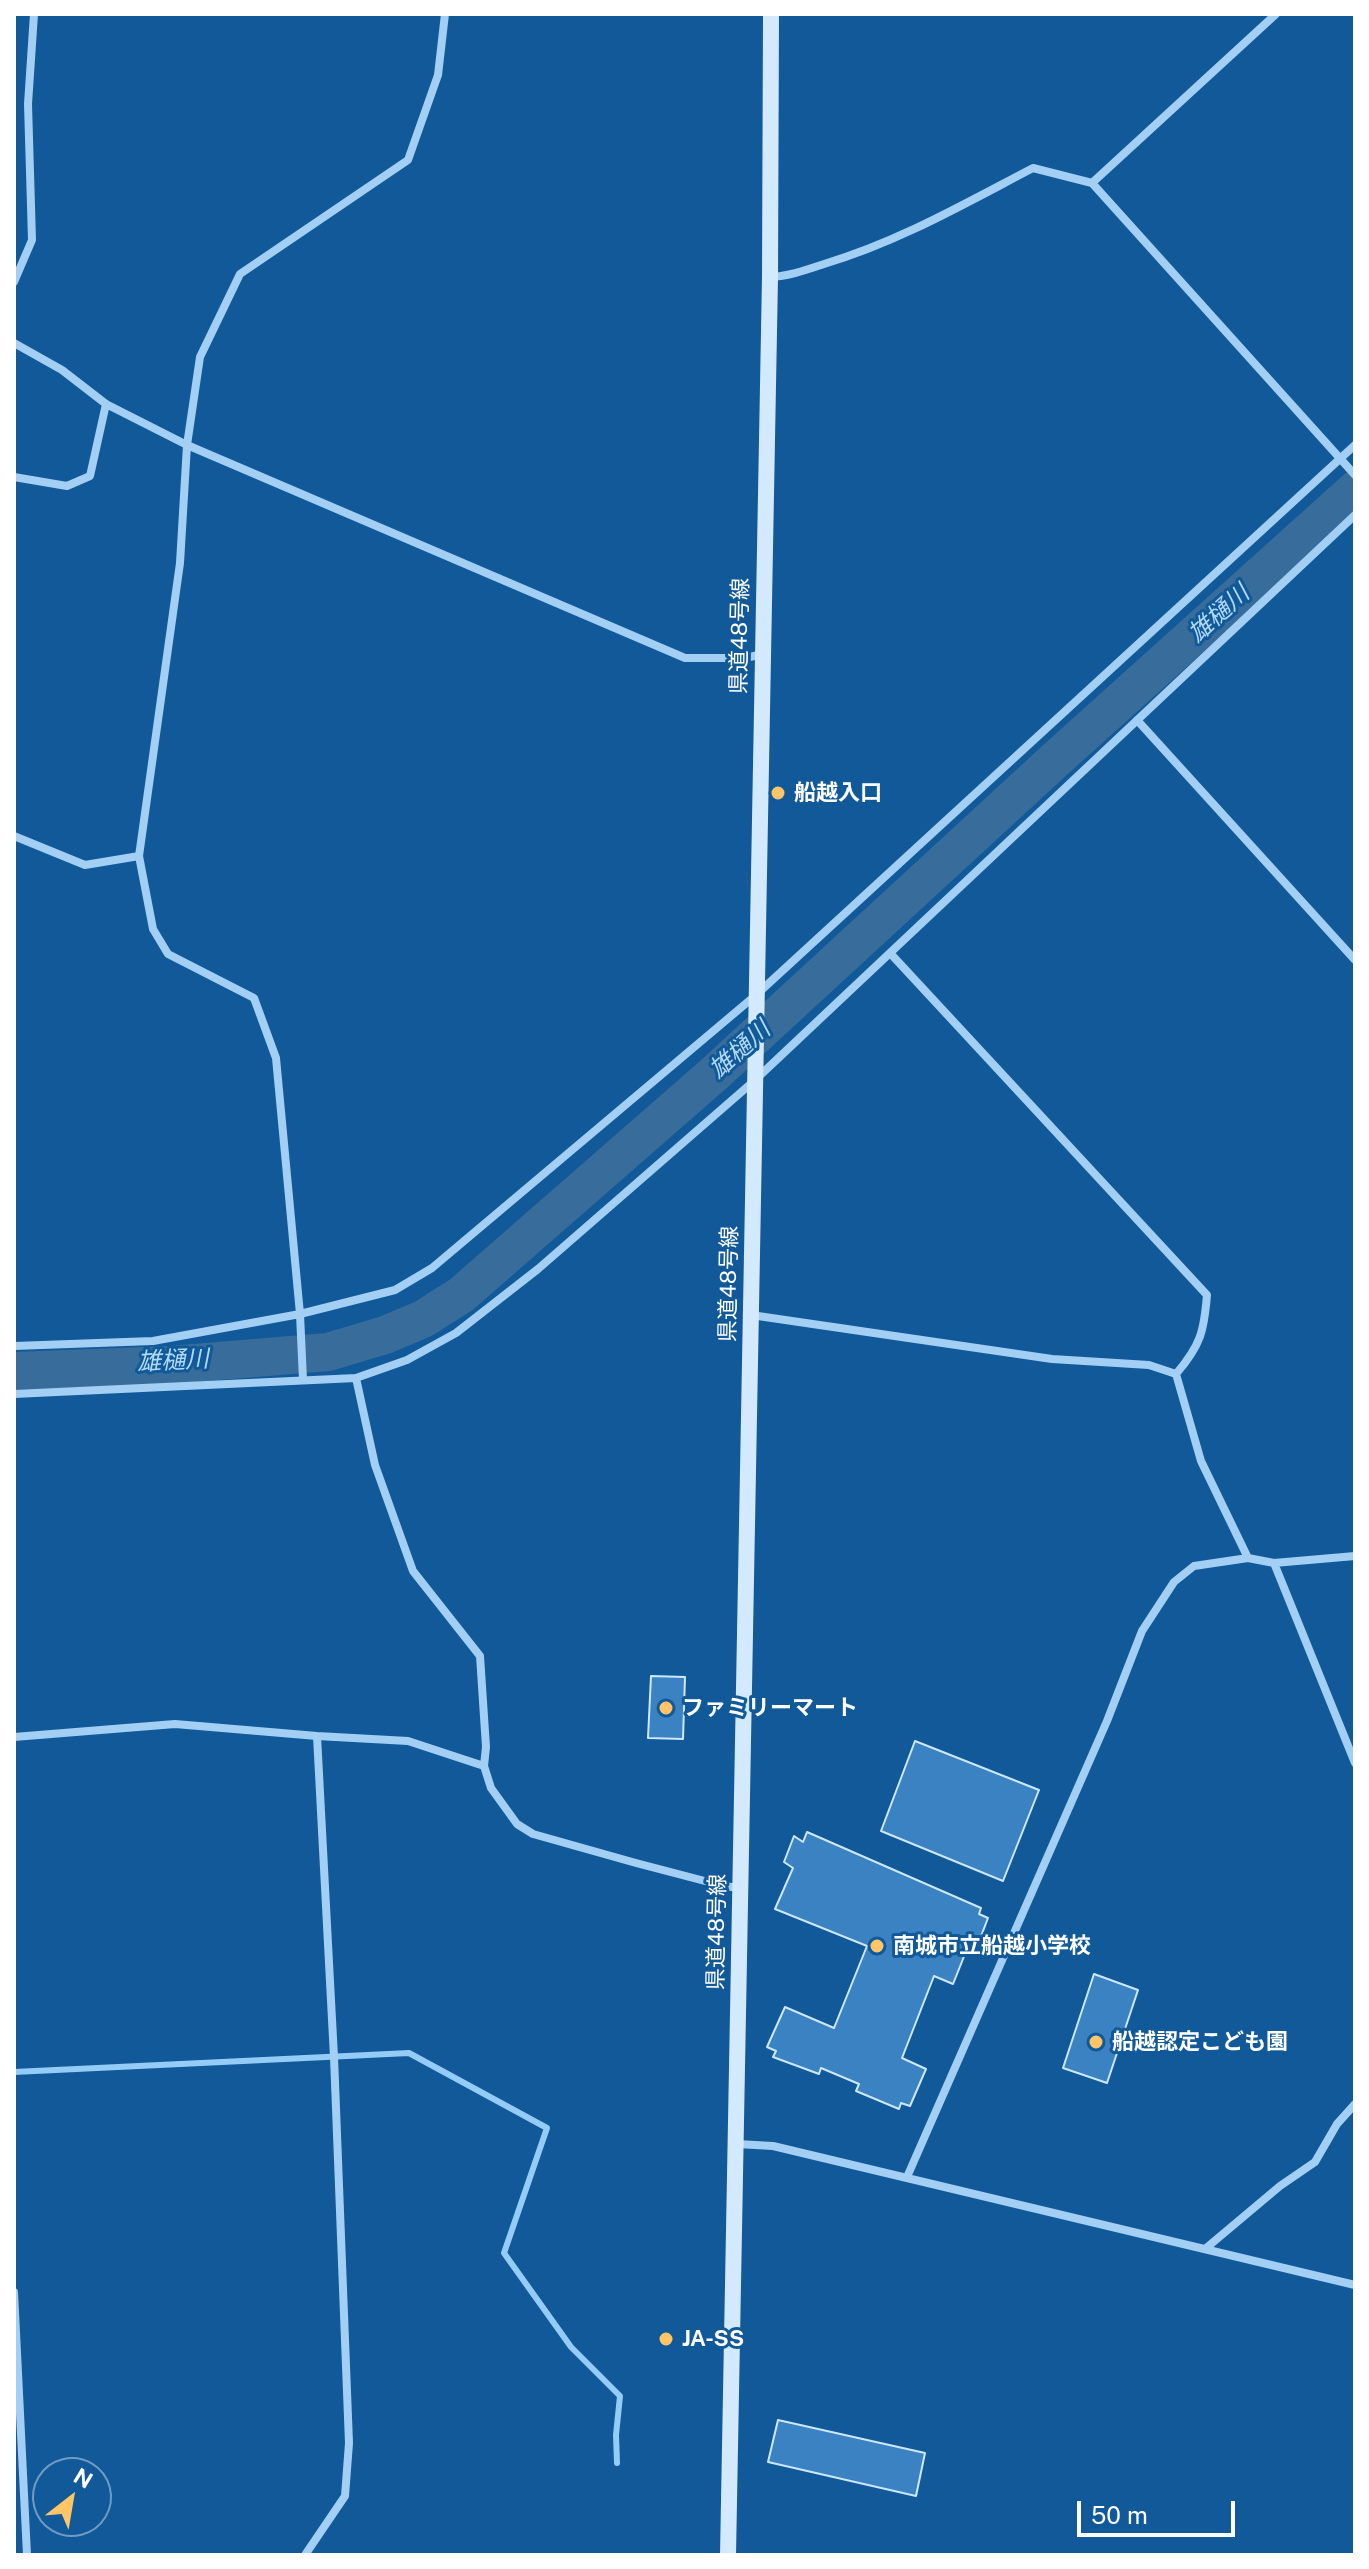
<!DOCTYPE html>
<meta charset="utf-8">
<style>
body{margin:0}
#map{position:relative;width:1369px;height:2569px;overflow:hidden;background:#115999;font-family:"Public Sans",sans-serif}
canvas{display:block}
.frame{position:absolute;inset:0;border:16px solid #fff;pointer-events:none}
.north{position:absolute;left:32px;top:2457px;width:80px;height:80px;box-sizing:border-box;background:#115999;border:2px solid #709bc2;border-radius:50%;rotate:31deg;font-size:22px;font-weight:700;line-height:32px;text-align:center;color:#fff}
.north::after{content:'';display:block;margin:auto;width:28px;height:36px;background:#ffc566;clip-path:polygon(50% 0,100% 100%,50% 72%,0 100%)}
.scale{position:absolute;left:1077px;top:2501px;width:158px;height:36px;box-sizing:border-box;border:4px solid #fff;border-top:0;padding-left:10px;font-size:24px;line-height:28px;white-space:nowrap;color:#fff;-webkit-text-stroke:6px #115999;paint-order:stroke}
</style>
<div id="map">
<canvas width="1369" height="2569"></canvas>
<div class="frame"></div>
<div class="north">N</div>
<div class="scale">50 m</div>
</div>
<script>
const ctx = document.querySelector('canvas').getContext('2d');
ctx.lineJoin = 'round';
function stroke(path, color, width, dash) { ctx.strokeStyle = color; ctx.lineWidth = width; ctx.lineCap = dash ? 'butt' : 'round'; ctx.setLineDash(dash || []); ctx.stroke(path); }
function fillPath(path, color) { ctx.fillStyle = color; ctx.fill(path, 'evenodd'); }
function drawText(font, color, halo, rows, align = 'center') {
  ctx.font = font + ' "Public Sans","Noto Sans JP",sans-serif'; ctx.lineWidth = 6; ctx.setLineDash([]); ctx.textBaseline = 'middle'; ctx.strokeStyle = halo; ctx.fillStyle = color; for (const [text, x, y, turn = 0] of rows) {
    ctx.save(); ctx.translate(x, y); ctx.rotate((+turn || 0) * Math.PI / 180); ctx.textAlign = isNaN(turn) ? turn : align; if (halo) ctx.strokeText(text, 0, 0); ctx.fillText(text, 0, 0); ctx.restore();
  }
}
stroke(new Path2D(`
 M14,2072l395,-19 138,75 -43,125 67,94 49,49 -4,39 1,28`), '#95cbf7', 6);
stroke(new Path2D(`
 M14,1371l156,-6 158,-13 57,-17 38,-16 38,-24 253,-221 341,-314 300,-270`), '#386c9a', 38);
const building = new Path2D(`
 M651,1676l34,1 -2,62 -35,-1z
 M915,1741l124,49 -36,91 -122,-50z
 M807,1832l174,76 -2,6 9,4 -13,34 -8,-3 -14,35 -19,-8 -32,82 24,11 -16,37 -9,-3 -2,6 -43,-18 3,-7 -38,-16 -2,6 -46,-17 3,-6 -9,-4 18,-40 49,21 33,-82 -92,-37 18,-41 -9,-6 10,-26 9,6z
 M1094,1974l44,16 -31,93 -44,-15z
 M778,2420l147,33 -9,43 -148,-34z`);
fillPath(building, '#3a82c1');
stroke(building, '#cce7fe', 2);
stroke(new Path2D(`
 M1092,183l184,-169
 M770,277c19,-1 36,-7 54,-13 74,-22 140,-60 209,-96l59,15 263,292
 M14,282l18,-42 -4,-136 6,-90
 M14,343l48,27 44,34 81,41 498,213h61l16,-4
 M14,477l53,9 23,-10 16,-72
 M1137,720l218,240
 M14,836l71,29 54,-9
 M890,953l317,342c-3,36 -6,50 -31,79
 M751,1315l301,44 97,6 27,9
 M14,1346l139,-5 147,-27 95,-24 37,-22 324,-273 599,-550
 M1176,1374l25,87 47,97 26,5 81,200
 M356,1378l19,87 38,106 67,85 6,91 -2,19 7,22 26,36 16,10 103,29 88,23 15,2
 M303,1380l-3,-66 -24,-256 -22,-60 -86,-44 -15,-25 -14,-73 41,-293 7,-118 13,-88 40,-83 168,-114 30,-85 7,-61
 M14,1394l342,-16 51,-18 49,-27 82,-64 216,-188 601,-566
 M1274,1563l81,-7
 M14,1737l161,-13 142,12 91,5 76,25
 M737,2144l36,2 582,139
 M907,2177l200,-456 35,-90 32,-49 20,-16 54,-8
 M1205,2249l75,-63 35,-24 22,-38 18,-20
 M14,2292l13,263
 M305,2555l40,-59 4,-53 -15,-386 -17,-321`), '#a3cff4', 8);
stroke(new Path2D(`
 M728,2555l42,-2278 1,-263`), '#d3e9fd', 16);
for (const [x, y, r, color] of [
 [778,793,8,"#ffc566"],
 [666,1708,8,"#ffc566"],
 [877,1946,8,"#ffc566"],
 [1096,2042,8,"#ffc566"],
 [666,2339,8,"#ffc566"]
]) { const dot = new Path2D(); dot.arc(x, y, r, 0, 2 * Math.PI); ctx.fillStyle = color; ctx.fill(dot); stroke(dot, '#115999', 3); }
drawText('22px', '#fff', '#115999', [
 ["県道48号線",740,636,-89],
 ["県道48号線",729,1284,-89],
 ["県道48号線",717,1932,-89]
]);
drawText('bold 22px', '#fff', '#115999', [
 ["船越入口",794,793],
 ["ファミリーマート",682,1708],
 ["南城市立船越小学校",893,1946],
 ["船越認定こども園",1112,2042],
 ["JA-SS",682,2339]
], 'left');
drawText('italic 24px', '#b0d9fa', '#115999', [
 ["雄樋川",1219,614,-42],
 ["雄樋川",740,1050,-42],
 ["雄樋川",173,1361,-3]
]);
</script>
